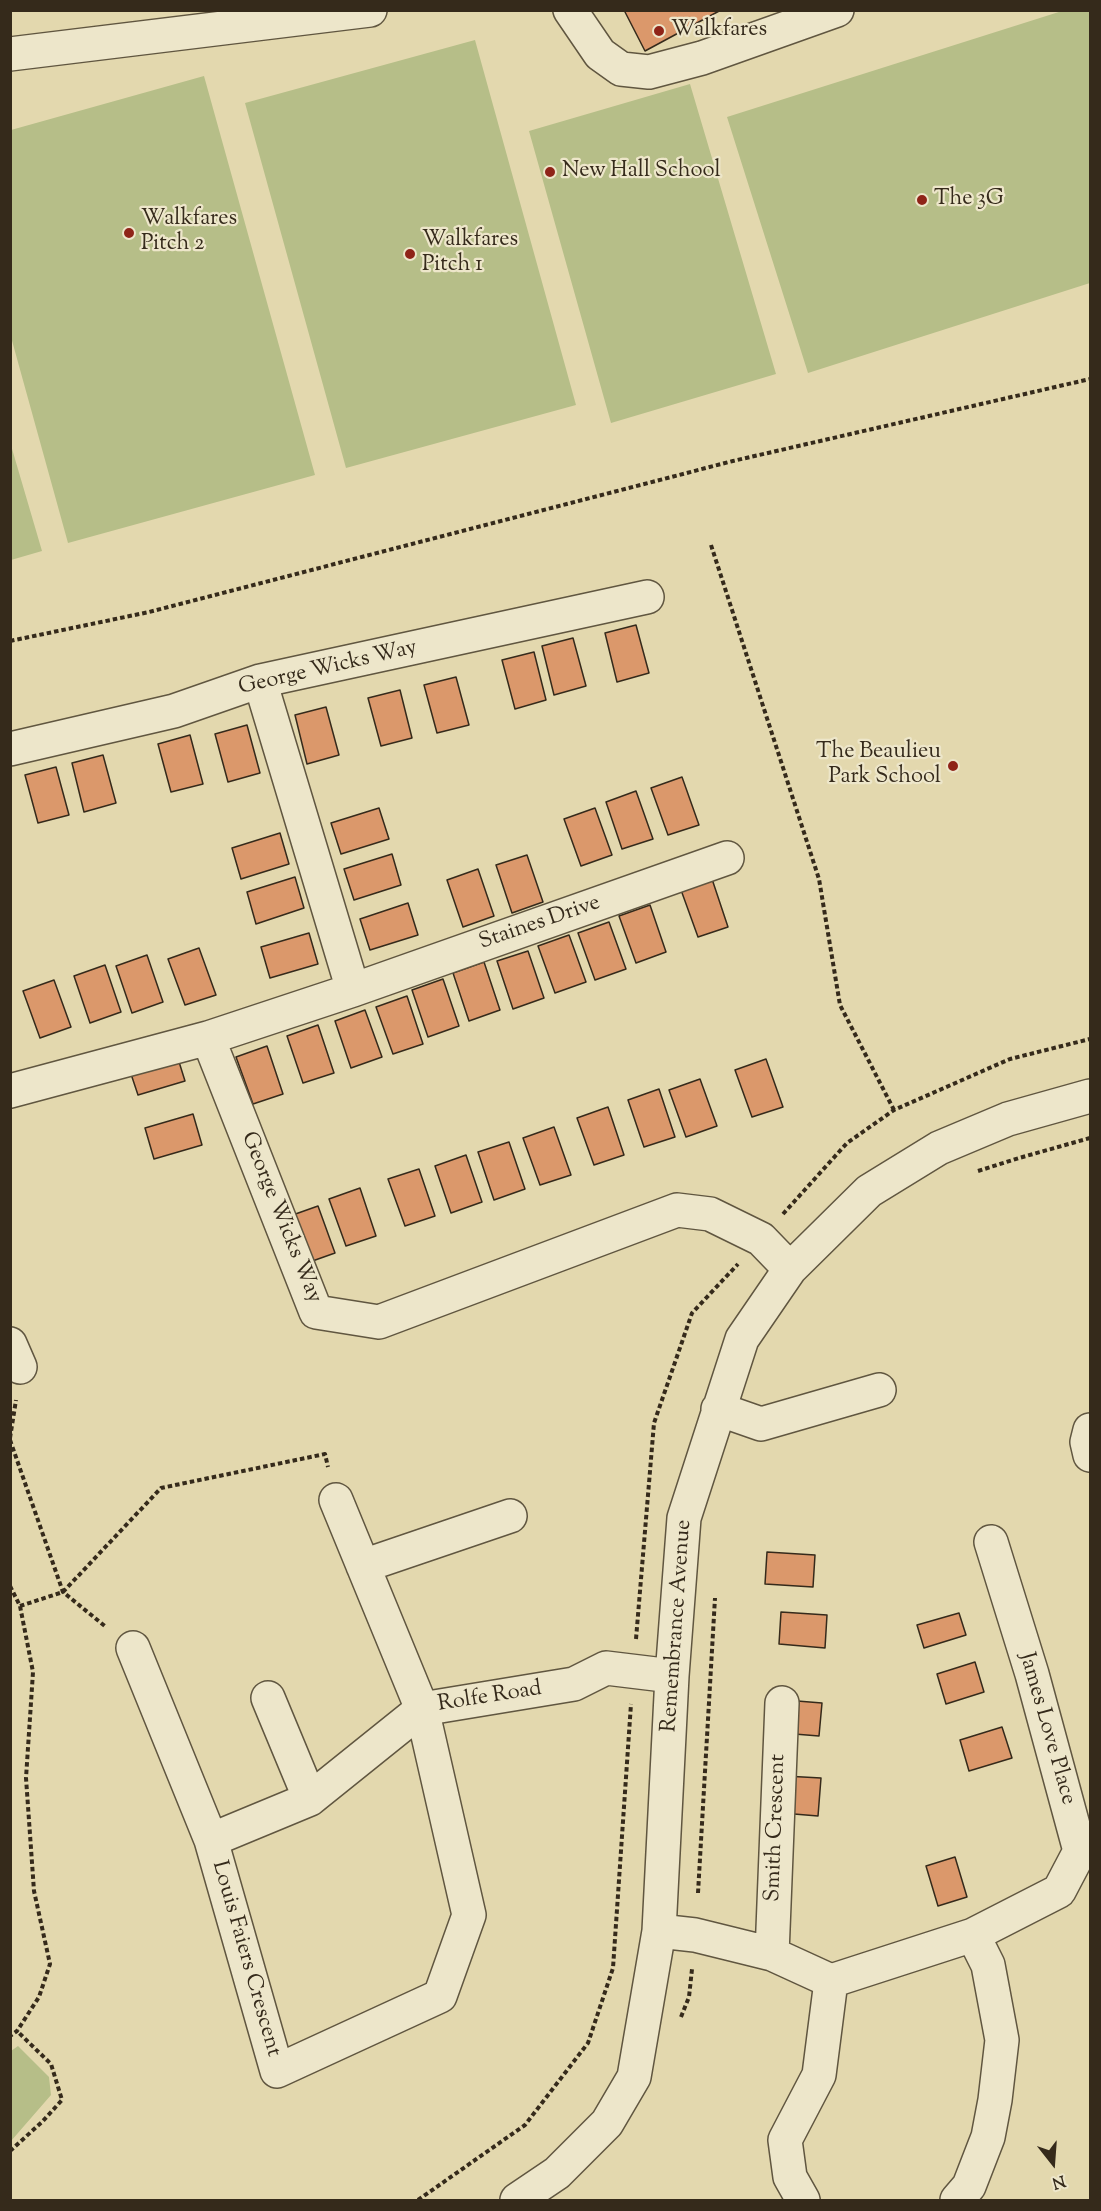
<!DOCTYPE html>
<style>
body{margin:0}
#map{position:relative;width:1101px;height:2211px;overflow:hidden;background:#e3d8ae;font-family:"Sorts Mill Goudy",serif}
canvas{display:block}
.frame{position:absolute;inset:0;border:12px solid #352a1b;pointer-events:none}
.north{position:absolute;left:1023px;top:2133px;width:60px;height:60px;-webkit-text-stroke:4px #ede6ca;paint-order:stroke;rotate:163deg;font-size:16px;font-weight:700;line-height:24px;text-align:center;color:#352a1b}
.north::after{content:'';display:block;margin:auto;width:21px;height:27px;background:#352a1b;clip-path:polygon(50% 0,100% 100%,50% 72%,0 100%)}
</style>
<div id="map">
<canvas width="1101" height="2211"></canvas>
<div class="frame"></div>
<div class="north">N</div>
</div>
<script>
const ctx = document.querySelector('canvas').getContext('2d');
ctx.lineJoin = 'round';
function fillPath(path, color) { ctx.fillStyle = color; ctx.fill(path, 'evenodd'); }
function stroke(path, color, width, dash) { ctx.strokeStyle = color; ctx.lineWidth = width; ctx.lineCap = dash ? 'butt' : 'round'; ctx.setLineDash(dash || []); ctx.stroke(path); }
function drawText(font, color, halo, rows, align = 'center') {
  ctx.font = font + ' "Sorts Mill Goudy",serif'; ctx.lineWidth = 4.5; ctx.setLineDash([]); ctx.textBaseline = 'middle'; ctx.strokeStyle = halo; ctx.fillStyle = color; for (const [text, x, y, turn = 0] of rows) {
    ctx.save(); ctx.translate(x, y); ctx.rotate((+turn || 0) * Math.PI / 180); ctx.textAlign = isNaN(turn) ? turn : align; if (halo) ctx.strokeText(text, 0, 0); ctx.fillText(text, 0, 0); ctx.restore();
  }
}
fillPath(new Path2D(`
 M1062,11h28v272l-282,90 -81,-256z
 M475,40l101,365 -230,63 -101,-365z
 M204,76l111,399 -247,68 -57,-206v-207z
 M690,84l86,290 -165,49 -82,-292z
 M10,442l32,109 -31,9h-1z
 M18,2046l31,31 2,18 -40,46v-90z`), '#b6be88');
const building = new Path2D(`
 M624,10h97l-76,41z
 M636,625l13,48 -32,9 -12,-49z
 M573,638l13,48 -32,9 -12,-49z
 M534,652l12,48 -31,9 -13,-49z
 M456,677l13,48 -32,8 -13,-48z
 M400,690l12,48 -31,8 -13,-48z
 M326,707l13,48 -32,9 -12,-49z
 M247,725l13,48 -32,9 -13,-48z
 M190,735l13,49 -32,8 -13,-48z
 M103,755l13,48 -32,9 -12,-49z
 M56,767l13,48 -31,8 -13,-48z
 M682,777l17,48 -31,10 -17,-47z
 M636,791l17,48 -31,10 -16,-47z
 M379,808l10,31 -48,15 -10,-31z
 M595,808l17,47 -31,11 -17,-47z
 M280,833l9,31 -48,15 -9,-31z
 M392,854l9,31 -47,15 -10,-31z
 M527,855l16,47 -31,11 -16,-48z
 M478,869l16,47 -31,11 -16,-47z
 M295,877l9,31 -48,16 -9,-32z
 M712,879l16,48 -30,10 -17,-47z
 M408,903l10,32 -48,15 -10,-31z
 M650,905l16,47 -30,11 -17,-47z
 M609,922l17,47 -31,11 -17,-47z
 M309,933l9,31 -48,14 -9,-31z
 M569,935l17,47 -31,11 -17,-47z
 M199,948l17,47 -31,10 -17,-46z
 M528,951l16,47 -31,11 -16,-48z
 M147,955l16,47 -31,11 -16,-47z
 M484,962l16,48 -31,11 -16,-48z
 M105,965l16,47 -31,11 -16,-47z
 M443,979l16,47 -31,11 -16,-47z
 M54,980l17,47 -31,11 -17,-47z
 M407,996l16,48 -30,10 -17,-47z
 M365,1010l17,47 -31,11 -16,-47z
 M318,1025l16,48 -31,10 -16,-47z
 M267,1046l16,48 -30,10 -17,-47z
 M175,1049l10,32 -47,14 -10,-30z
 M766,1059l17,48 -31,10 -17,-47z
 M700,1079l17,47 -31,11 -17,-47z
 M659,1089l16,48 -31,10 -16,-47z
 M608,1107l16,48 -30,10 -17,-47z
 M193,1114l9,31 -48,14 -9,-31z
 M554,1127l17,48 -31,10 -17,-47z
 M509,1142l16,47 -31,11 -16,-48z
 M466,1155l16,47 -31,11 -16,-47z
 M419,1169l16,47 -30,10 -17,-47z
 M360,1188l16,48 -30,10 -17,-47z
 M318,1206l17,47 -31,11 -17,-47z
 M767,1552l48,3 -2,32 -48,-3z
 M781,1612l46,3 -2,33 -46,-4z
 M959,1613l7,22 -42,13 -7,-23z
 M975,1662l9,30 -38,12 -9,-30z
 M785,1700l37,3 -3,33 -37,-3z
 M1002,1727l10,31 -43,13 -9,-31z
 M785,1776l36,2 -3,38 -36,-3z
 M955,1857l12,40 -29,9 -12,-40z`);
fillPath(building, '#db986b');
stroke(building, '#352a1b', 1.5);
const minor = new Path2D(`
 M570,10l30,44 21,15 28,3 53,-14 135,-48
 M10,54l360,-44
 M260,681l93,309
 M10,749l164,-38 86,-30 387,-84
 M208,1038l145,-48 374,-132
 M10,1091l198,-53 108,274 63,10 298,-112 33,4 51,25 29,30
 M10,1344l10,23
 M718,1409l43,15 118,-34
 M1090,1430l-3,12 3,13
 M336,1500l86,209 152,-25 32,-16 66,8
 M363,1566l147,-50
 M133,1648l78,192
 M268,1698l42,101
 M422,1709l47,206 -29,81 -163,75 -66,-231 99,-41z
 M659,1931l36,4 77,19 59,27
 M772,1954l10,-251
 M831,1981l142,-46 86,-44 21,-40 -48,-177 -41,-132
 M517,2200l40,-27 50,-50 27,-46 25,-146 13,-255 12,-158 58,-179 48,-70 79,-78 70,-43 69,-29 82,-23
 M803,2200l-13,-23 -5,-37 34,-65 12,-94
 M957,2200l12,-14 19,-49 7,-37 7,-60 -14,-75 -15,-30`);
stroke(minor, '#605640', 36);
stroke(new Path2D(`
 M711,545l108,334 21,126 54,105
 M10,641l139,-29 584,-151 357,-82
 M978,1171l41,-13 71,-20
 M783,1214l64,-71 47,-33 116,-51 80,-20
 M10,1438l6,-38
 M10,1440l53,152 43,35
 M10,1586l10,20 13,66 -7,106 8,113 16,73 -11,33 -22,34 -7,5
 M20,1606l43,-14 98,-104 164,-34 3,13
 M636,1639l18,-216 38,-110 46,-49
 M698,1893l17,-295
 M681,2017l8,-20 3,-28
 M10,2151l32,-29 20,-22 -11,-36 -34,-33
 M418,2200l107,-75 63,-82 25,-75 18,-264`), '#352a1b', 4, [4.5, 3]);
stroke(minor, '#ede6ca', 33);
for (const [x, y, r, color] of [
 [659,31,6,"#8f2418"],
 [550,172,6,"#8f2418"],
 [922,200,6,"#8f2418"],
 [129,233,6,"#8f2418"],
 [410,254,6,"#8f2418"],
 [953,766,6,"#8f2418"]
]) { const dot = new Path2D(); dot.arc(x, y, r, 0, 2 * Math.PI); ctx.fillStyle = color; ctx.fill(dot); stroke(dot, '#ede6ca', 2); }
drawText('22px', '#352a1b', '#ede6ca', [
 ["Walkfares",671,31],
 ["New Hall School",562,172],
 ["The 3G",934,200],
 ["Walkfares",141,220],
 ["Pitch 2",141,245],
 ["Walkfares",422,241],
 ["Pitch 1",422,266],
 ["The Beaulieu",941,753,"right"],
 ["Park School",941,778,"right"]
], 'left');
drawText('22px', '#352a1b', '#ede6ca', [
 ["George Wicks Way",328,669,-13],
 ["Staines Drive",540,924,-19],
 ["George Wicks Way",280,1218,68],
 ["Remembrance Avenue",678,1626,-86],
 ["Rolfe Road",490,1698,-9],
 ["James Love Place",1046,1729,74],
 ["Smith Crescent",777,1828,-88],
 ["Louis Faiers Crescent",245,1959,74]
]);
</script>
